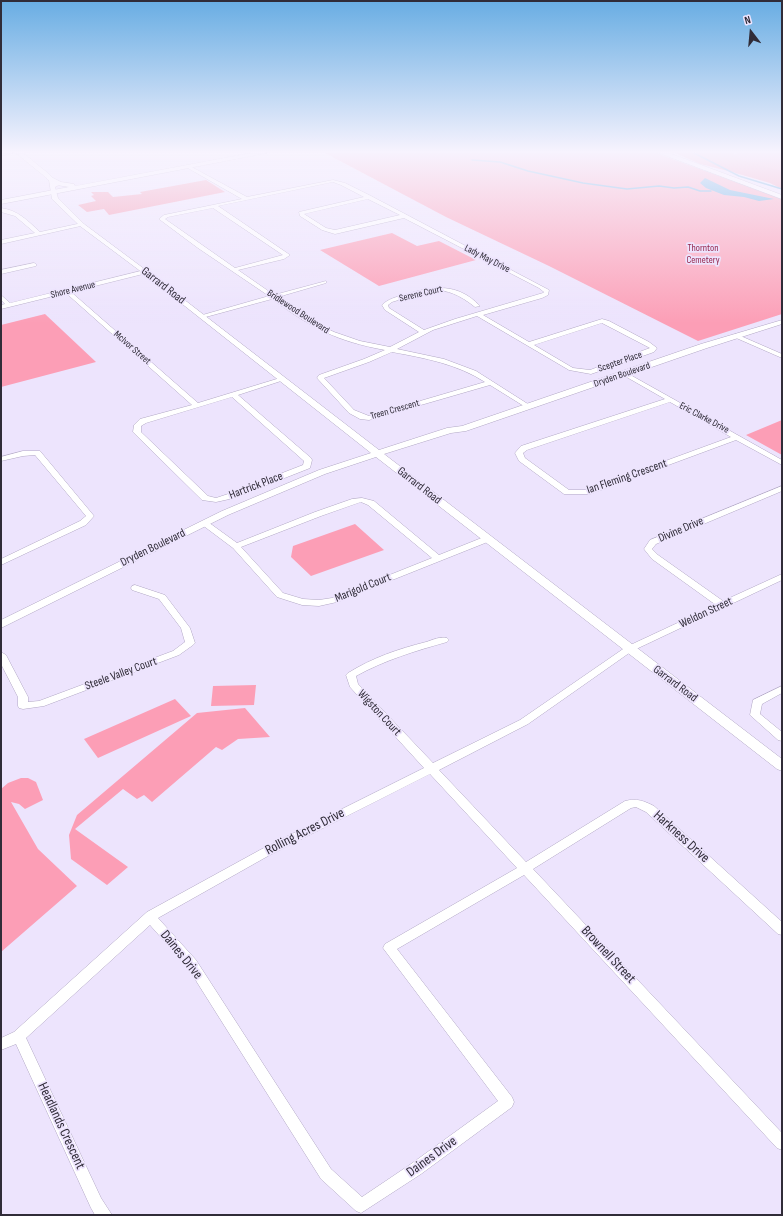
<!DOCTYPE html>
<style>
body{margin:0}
#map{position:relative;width:783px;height:1216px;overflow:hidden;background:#ede4fd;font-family:"Sofia Sans Condensed",sans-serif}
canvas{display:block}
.frame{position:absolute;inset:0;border:2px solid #302c38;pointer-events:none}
.north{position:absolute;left:731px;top:12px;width:40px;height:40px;-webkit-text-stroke:3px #ede4fd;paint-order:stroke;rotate:344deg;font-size:11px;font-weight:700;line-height:16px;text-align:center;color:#302c38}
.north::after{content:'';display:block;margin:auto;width:14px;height:18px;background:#302c38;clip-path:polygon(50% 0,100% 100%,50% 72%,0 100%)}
</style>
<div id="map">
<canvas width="783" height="1216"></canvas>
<div class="frame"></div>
<div class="north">N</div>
</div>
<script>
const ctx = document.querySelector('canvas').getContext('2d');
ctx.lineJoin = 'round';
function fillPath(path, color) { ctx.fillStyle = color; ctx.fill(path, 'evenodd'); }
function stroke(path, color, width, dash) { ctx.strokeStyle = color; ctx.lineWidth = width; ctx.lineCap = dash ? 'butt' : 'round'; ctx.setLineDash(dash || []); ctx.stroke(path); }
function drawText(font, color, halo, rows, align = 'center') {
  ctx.font = font + ' "Sofia Sans Condensed",sans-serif'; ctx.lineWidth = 3.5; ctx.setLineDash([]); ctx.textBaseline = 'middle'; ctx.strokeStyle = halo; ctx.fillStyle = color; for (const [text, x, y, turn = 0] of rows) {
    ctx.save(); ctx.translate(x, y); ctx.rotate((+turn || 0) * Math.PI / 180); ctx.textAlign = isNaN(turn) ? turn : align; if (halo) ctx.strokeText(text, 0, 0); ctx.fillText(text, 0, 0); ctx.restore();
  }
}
fillPath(new Path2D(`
 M325,153h331l126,46v115l-84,27 -149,-75 -103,-49z
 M737,153h45v22l-51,-18z
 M392,233l25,13 22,-5 37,19 -97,26 -59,-36z
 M45,314l51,48 -95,25v-62z
 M782,420v35l-36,-20z
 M355,524l29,26 -73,26 -20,-19 2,-11z
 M256,685l-2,20 -43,1 2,-20z
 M175,699l16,17 -93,42 -14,-19z
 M245,708l25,29 -32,2 -16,11 -6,-3 -64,55 -8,-7 -7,4 -14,-10 -48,40 53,38 -21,18 -36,-26 -2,-24 8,-20 120,-102z
 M21,778h7l8,4 7,18 -18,9 -6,-5 -8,-2 27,47 39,37 -76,66v-163l7,-6z`), '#fc9eb6');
fillPath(new Path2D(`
 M675,153h60l-1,2 8,5 40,11v18l-12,-6 -38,-11 -32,-8z
 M206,180l19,12 -116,23 -5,-6 -17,3 -9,-7 18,-4 -5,-5 3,-1 -3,-3h17l5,5 29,-3 -2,-2z`), '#f696ae');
fillPath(new Path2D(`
 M705,178l25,12 44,9 -15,2 -15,-4 -20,-2 -18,-7 -6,-5z`), '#49a3db');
stroke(new Path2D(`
 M694,153l45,23 43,13
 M472,160l28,2 28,9 55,12 44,6 32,-3 15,2 14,-1 12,4h11`), '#49a3db', 1.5);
const minor = new Path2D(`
 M14,153l-13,3v-2z
 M188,165l59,32 86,-17 12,3 26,13 178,94 -1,5 -6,3 -59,17 46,27 73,-23 7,2 40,21 8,6 -3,4 -63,22 -22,-4 -92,-54 -44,14 -36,19 47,10 32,12 55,35v2h-4l-37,-23 -121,35 -9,-1 -11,-6 -32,-35 2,-3 45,-16 21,-9c-49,-9 -73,-22 -113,-51l-70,19 -3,-2 70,-20 -71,-48 -39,-29 5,-4 78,-16 -56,-32zM333,182l8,3 23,12 -65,15 1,4 22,14 13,4 69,-16 135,70 5,4 -1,1 -88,26 -31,11 -35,-22 -1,-3 4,-3c37,-11 50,-21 83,5l5,-1c-23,-24 -47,-20 -76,-11 -8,2 -16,4 -22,10l3,5 34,22 -29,15 -30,-6 -26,-9 -21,-10 -35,-25 48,-14v-2l-52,14 -36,-25 46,-11 6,-4 -72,-49zM368,199l32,16 -65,15 -9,-2 -22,-14zM213,208l70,47 -48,13 -70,-49 3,-2zM602,323l48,25 -60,22 -17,-2 -39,-23zM392,352c33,6 65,12 93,30l-116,34 -15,-6 -30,-32 45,-16z
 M1,208c17,2 27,13 39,24l42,-9 3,2 -84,19v-4l34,-7 -20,-17 -14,-4z
 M34,263l2,1v2l-35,8v-4z
 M145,270l2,1v2l-76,19 127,111 82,-25h4v2l-46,15 73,63 1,2 -2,8 -76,30 -18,4 -14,-2 -69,-68 1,-7 6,-6 52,-14 -126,-112 -65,16v-4l4,-1 -4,-4v-5l9,8zM232,397l72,64 -1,4 -75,29 -12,4 -8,-2 -67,-64v-6l5,-3z
 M736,334l46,20v4l-48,-21 -1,-1z
 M625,372l157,88v5l-46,-25 -146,54h-26l-45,-33 -4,-8 6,-7 144,-47 -42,-24v-2zM670,402l61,35 -145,53h-17l-44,-32 -2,-5 4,-3z
 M23,451h17l54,65 -8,9 -85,40v-6l79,-38 6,-5 -51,-61 -12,1 -22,5v-4z
 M782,486v5l-126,53 -4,5 6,6 65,46 59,-27v6l-150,71 -104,73 -89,46 87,92 99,-61c12,-3 19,0 29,5l128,116v13l-4,-1 -132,-122 -10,-5 -5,1 -98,61 249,264v17l-5,-2 -253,-273 -127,74 115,148 2,5 -2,5 -91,67 -60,39 -5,-2 -35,-32 -133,-211 -38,-43 -124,113 75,160 11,17h-17l-4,-7 -75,-164 -15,6v-12l13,-6 133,-120 113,-62 164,-82 -74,-81 -4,-12 2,-2c24,-15 50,-24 78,-31 6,-2 15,-6 21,-4l2,2 -2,2c-32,9 -62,18 -91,34l2,8 75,79 87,-43 106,-73 90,-42 -64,-46 -8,-10 6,-9zM430,774l87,94 -132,76 -2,4 115,153 -87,63 -49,33 -31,-28 -135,-209 -38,-42 110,-62z
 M362,498l12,3 65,54 45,-18h3l4,2 -1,2 -153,61 -18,4 -17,-1 -25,-8 -44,-49 -32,-24 1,-2h6l29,21 78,-31 37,-13zM361,502l7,3 64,53 -100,40 -13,2 -16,-1 -20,-6 -42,-46 80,-31z
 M135,585l30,10 25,33 5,15 -2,2 -14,10 -135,51 -21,3 -4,-1 -1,-2v-9l-17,-33v-12l5,3 22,42v5l11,-1 134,-50 12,-9 -4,-14 -22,-29 -27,-9 -1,-2 1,-2z
 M782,686v7l-20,11 -2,10 22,18v9l-4,-1 -28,-25 3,-15z`);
const tertiary = new Path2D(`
 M16,153h7l26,21 10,11 -4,2 3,11 26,26 63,47 232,179 68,-22 15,-2 239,-82 81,-24v4l-75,24 -241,83 -15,2 -67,21 398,305v12l-5,-2 -401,-312 -51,17 -97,41 -227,113v-8l221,-109 97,-41 52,-17 -228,-180 -63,-47 -28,-27 -3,-19z`);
const secondary = new Path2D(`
 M251,153h16l-266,51v-4l68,-13 -12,-2 -10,-6v-2l2,-1 12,6 13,2 1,2z
 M659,153h10l113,42v4z`);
stroke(minor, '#b1a7c4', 1);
stroke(tertiary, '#b1a7c4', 1);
stroke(secondary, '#b1a7c4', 1);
fillPath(minor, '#fff');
fillPath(tertiary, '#fff');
fillPath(secondary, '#fff');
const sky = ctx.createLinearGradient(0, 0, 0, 323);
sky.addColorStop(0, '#68ade3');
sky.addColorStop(0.47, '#f7f3fe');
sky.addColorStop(1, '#f7f3fe00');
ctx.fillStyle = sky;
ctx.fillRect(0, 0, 783, 323);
drawText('10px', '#95274e', '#ede4fd', [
 ["Thornton",703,248],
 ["Cemetery",703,260]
]);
drawText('10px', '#302c38', '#ede4fd', [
 ["Lady May Drive",487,259,27],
 ["Shore Avenue",73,290,-14],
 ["Serene Court",421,294,-13],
 ["Bridlewood Boulevard",298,312,33],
 ["McIvor Street",132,348,41],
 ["Scepter Place",620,362,-19],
 ["Dryden Boulevard",622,375,-19],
 ["Treen Crescent",395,410,-16],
 ["Eric Clarke Drive",704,418,28]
]);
drawText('12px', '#302c38', '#ede4fd', [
 ["Garrard Road",163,286,38],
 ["Ian Fleming Crescent",627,477,-19],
 ["Hartrick Place",256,486,-21],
 ["Garrard Road",419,486,38],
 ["Divine Drive",681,530,-23],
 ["Dryden Boulevard",153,548,-26],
 ["Marigold Court",363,588,-22],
 ["Weldon Street",706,613,-25],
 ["Steele Valley Court",121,674,-20],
 ["Garrard Road",675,684,37],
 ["Wigston Court",379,713,47]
]);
drawText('14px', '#302c38', '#ede4fd', [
 ["Rolling Acres Drive",305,832,-27],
 ["Harkness Drive",681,837,42],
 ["Daines Drive",181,955,51],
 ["Brownell Street",608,955,47],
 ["Headlands Crescent",61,1126,65],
 ["Daines Drive",432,1157,-36]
]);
</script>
